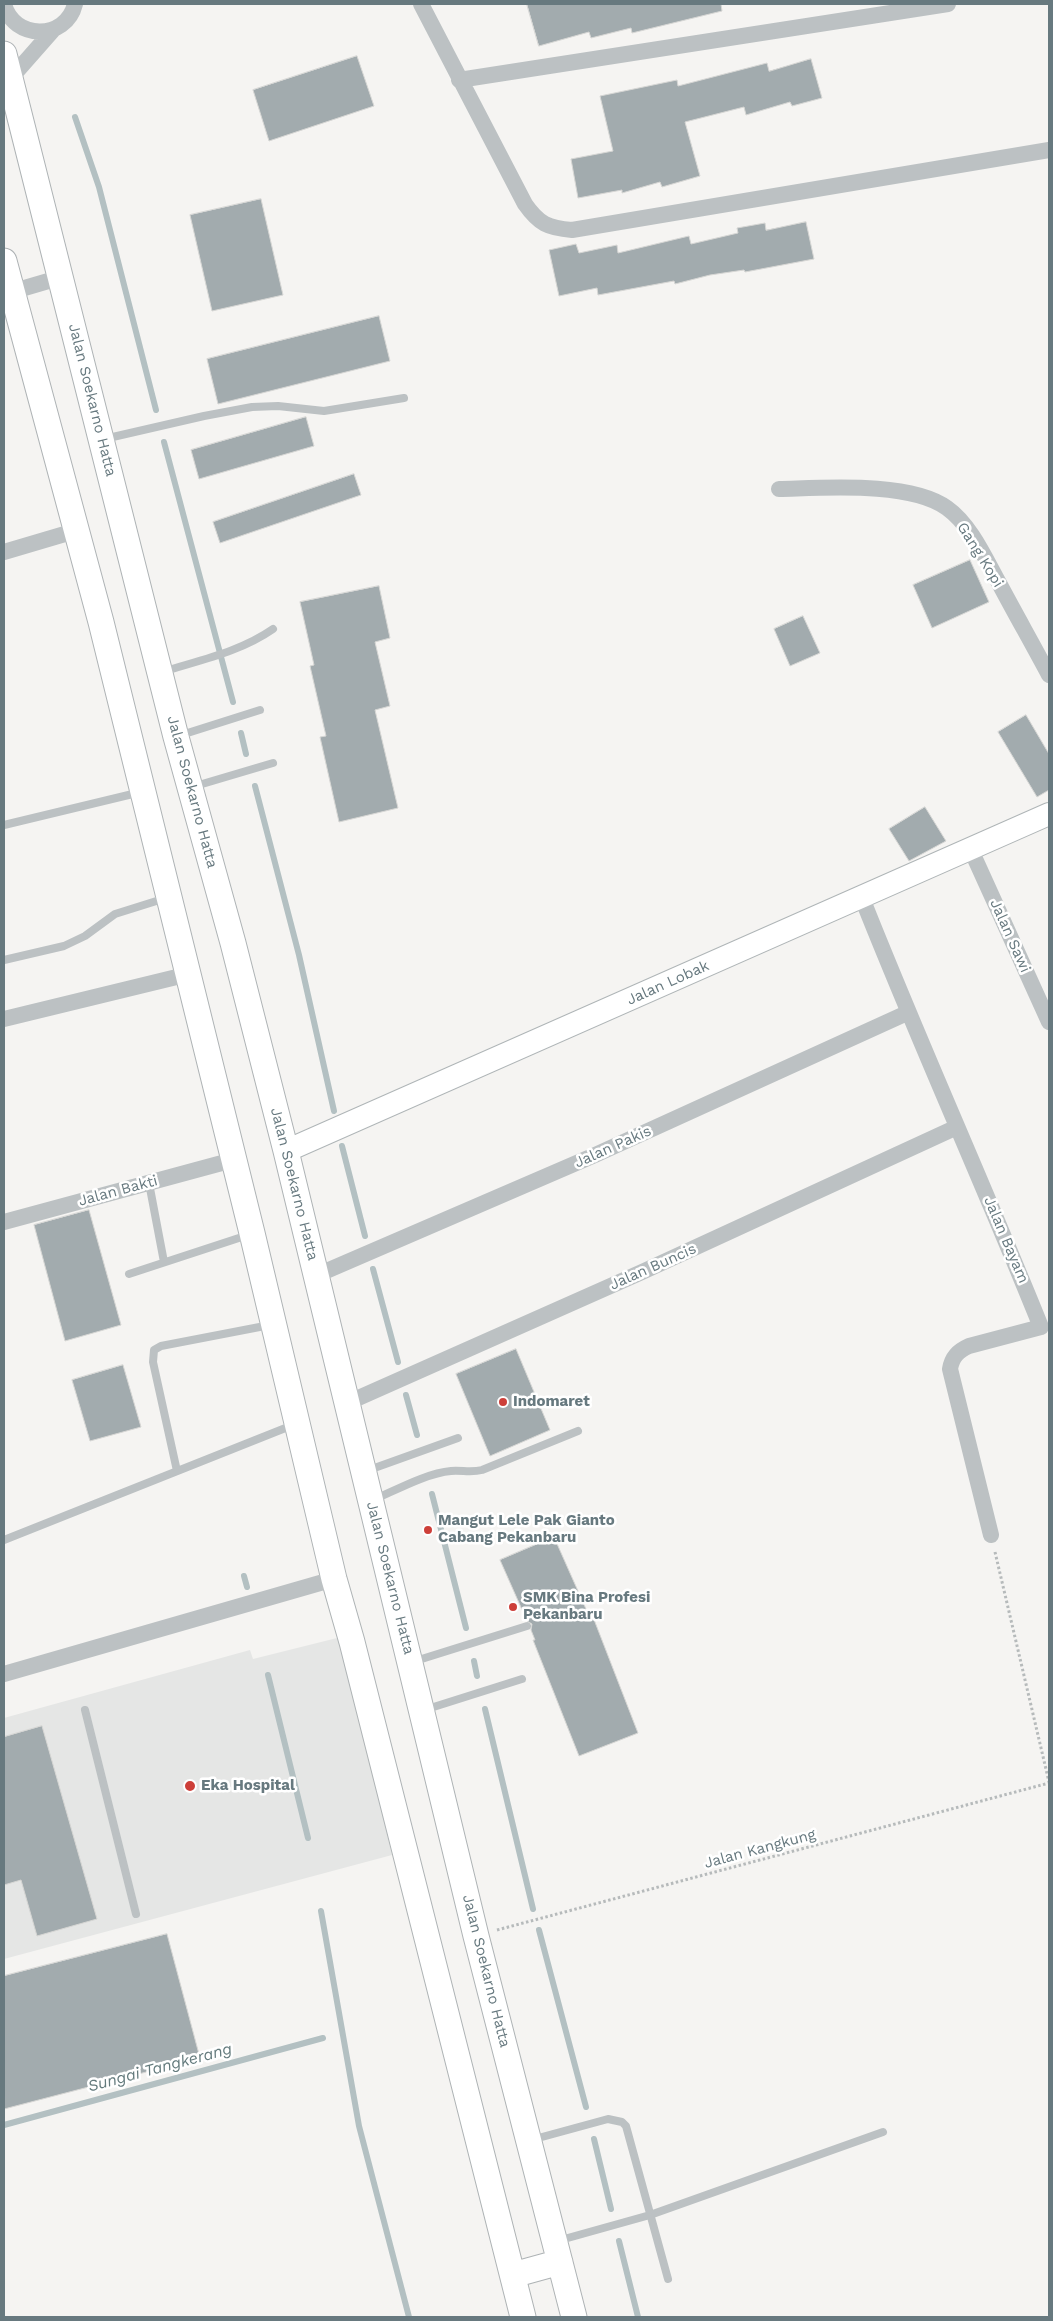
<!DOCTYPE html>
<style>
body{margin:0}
#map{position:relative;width:1053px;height:2321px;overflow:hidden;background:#f5f4f2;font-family:"Work Sans",sans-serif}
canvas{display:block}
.frame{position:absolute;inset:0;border:5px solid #67797f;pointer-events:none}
</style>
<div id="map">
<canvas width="1053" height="2321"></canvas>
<div class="frame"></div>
</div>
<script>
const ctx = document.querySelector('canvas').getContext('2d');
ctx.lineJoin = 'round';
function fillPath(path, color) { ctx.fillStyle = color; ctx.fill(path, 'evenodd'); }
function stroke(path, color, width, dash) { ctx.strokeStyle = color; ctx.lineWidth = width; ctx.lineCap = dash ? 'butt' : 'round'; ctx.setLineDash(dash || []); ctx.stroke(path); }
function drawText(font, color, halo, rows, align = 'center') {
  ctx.font = font + ' "Work Sans",sans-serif'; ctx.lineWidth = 5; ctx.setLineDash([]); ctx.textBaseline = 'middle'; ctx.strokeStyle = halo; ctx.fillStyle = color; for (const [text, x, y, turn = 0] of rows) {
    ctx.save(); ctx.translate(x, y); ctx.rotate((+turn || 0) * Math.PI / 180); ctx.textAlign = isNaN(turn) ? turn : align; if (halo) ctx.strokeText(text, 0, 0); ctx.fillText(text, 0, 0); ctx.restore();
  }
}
fillPath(new Path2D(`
 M341,1637l51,218 -388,104v-241l246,-68 3,9z`), '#e5e6e5');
stroke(new Path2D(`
 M75,117l24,70 57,223
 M164,442l69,260
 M241,733l5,21
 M255,786l44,169 35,156
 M342,1146l23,90
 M373,1269l25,93
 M406,1395l11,40
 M432,1494l34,134
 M244,1576l3,11
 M474,1661l3,15
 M268,1675l40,163
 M485,1709l48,200
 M321,1911l38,215 50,191
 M539,1930l47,177
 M4,2125l319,-87
 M594,2139l17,70
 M619,2241l19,76`), '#b3c0c2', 6);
const building = new Path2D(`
 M527,4h194l1,7 -90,22 -1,-5 -40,10 -2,-6 -50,14z
 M357,56l17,50 -105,35 -16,-51z
 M811,59l11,39 -30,8 -2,-4 -44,13 -2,-8 -59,15 15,54 -38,11 -2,-5 -38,11v-3l-44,8 -7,-39 42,-8 -13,-55 77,-16 1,6 89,-23 2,8z
 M261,199l22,96 -71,16 -22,-96z
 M806,222l8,37 -69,13 -1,-2 -34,5 -35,9 -1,-3 -76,14 -1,-7 -38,8 -10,-46 27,-6 3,9 38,-8 1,8 71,-17 2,8 47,-11 -1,-5 28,-5 1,7z
 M379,316l11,45 -172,43 -11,-45z
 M306,417l8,29 -115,33 -8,-29z
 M354,474l7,21 -141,48 -7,-21z
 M970,560l19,42 -57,26 -19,-43z
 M379,586l11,52 -15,4 15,64 -15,4 23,98 -59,14 -19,-85 6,-1 -16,-70 4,-1 -14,-63z
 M803,616l17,37 -30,13 -16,-37z
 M1026,715l23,39v36l-12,7 -39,-65z
 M925,807l21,34 -37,20 -20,-32z
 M89,1210l32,115 -56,16 -31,-116z
 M516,1349l34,81 -60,26 -34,-82z
 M123,1365l18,62 -51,14 -18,-61z
 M554,1537l36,81 3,-1 45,116 -59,23 -46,-116h2l-4,-10 1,-6 -5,-3 -27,-61z
 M42,1726l55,193 -60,17 -16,-56 -17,5v-148z
 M167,1934l33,124 -196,51v-133z`);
fillPath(building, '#a2abae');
stroke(building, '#d6d6d4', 1);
const secondary = new Path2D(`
 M286,1151l763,-337`);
const primary = new Path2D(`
 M4,54l172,683 57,206 53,208 190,785 98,381
 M4,261l97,361 151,611 82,346 18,63 171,675
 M513,2275l47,-13`);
stroke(secondary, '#afb5b7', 24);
stroke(primary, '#aeb3b5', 27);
stroke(new Path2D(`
 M995,1552l54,230
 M497,1930l552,-147`), '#b6babb', 3, [2.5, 2.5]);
stroke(new Path2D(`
 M104,439l100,-23 48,-9 26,-1 46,5 80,-13
 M162,672c38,-12 78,-20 111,-43
 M178,736l82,-26
 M192,787l81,-24
 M4,825l137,-33
 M4,960l60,-14 21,-10 30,-22 51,-16
 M149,1183l15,79
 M129,1274l119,-39
 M177,1471l-24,-109 1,-12 7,-4 109,-21
 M366,1471l92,-33
 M373,1500c23,-10 54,-27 78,-29 11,-1 20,2 31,-1l96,-39
 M4,1540l289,-115
 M412,1662l115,-36
 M85,1710l51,204
 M424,1710l98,-31
 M531,2140l77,-21 14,3 4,4 42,153
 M557,2241l93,-26 233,-83`), '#bcc1c3', 8);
stroke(new Path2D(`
 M4,4c9,36 62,37 71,0
 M421,4l104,200c14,20 23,24 47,26l477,-80
 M10,79l44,-50
 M459,80l489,-76
 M4,294l58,-17
 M779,489c44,-1 131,-8 168,19 24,17 39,52 53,77 16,30 33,60 49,90
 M4,552l71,-21
 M971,850l78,172
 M862,898c57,144 121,285 179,429l-72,19c-11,5 -17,11 -19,23l41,166
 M4,1019l185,-45
 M4,1222l229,-62
 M317,1275l278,-120 312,-142
 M347,1403l295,-131 315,-145
 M4,1674l330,-95`), '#bcc1c3', 16);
stroke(secondary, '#fff', 22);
stroke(primary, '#fff', 25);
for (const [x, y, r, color] of [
 [503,1402,5,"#cd3f39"],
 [428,1530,5,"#cd3f39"],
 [513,1607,5,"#cd3f39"],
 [190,1786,6,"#cd3f39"]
]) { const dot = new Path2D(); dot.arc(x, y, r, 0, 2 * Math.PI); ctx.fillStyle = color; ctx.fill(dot); stroke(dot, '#fff', 2); }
drawText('15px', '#67797f', '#fff', [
 ["Jalan Soekarno Hatta",92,400,76],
 ["Gang Kopi",980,555,58],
 ["Jalan Soekarno Hatta",192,792,75],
 ["Jalan Sawi",1010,936,66],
 ["Jalan Lobak",668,983,-24],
 ["Jalan Pakis",613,1147,-24],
 ["Jalan Soekarno Hatta",294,1184,76],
 ["Jalan Bakti",118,1191,-15],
 ["Jalan Bayam",1006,1240,67],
 ["Jalan Buncis",653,1267,-24],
 ["Jalan Soekarno Hatta",390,1578,76],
 ["Jalan Kangkung",760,1849,-15],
 ["Jalan Soekarno Hatta",486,1971,76]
]);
drawText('bold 15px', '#67797f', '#fff', [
 ["Indomaret",513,1402],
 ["Mangut Lele Pak Gianto",438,1521],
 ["Cabang Pekanbaru",438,1538],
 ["SMK Bina Profesi",523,1598],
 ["Pekanbaru",523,1615],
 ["Eka Hospital",201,1786]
], 'left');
drawText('italic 16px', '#637a7c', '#fff', [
 ["Sungai Tangkerang",160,2068,-15]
]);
</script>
